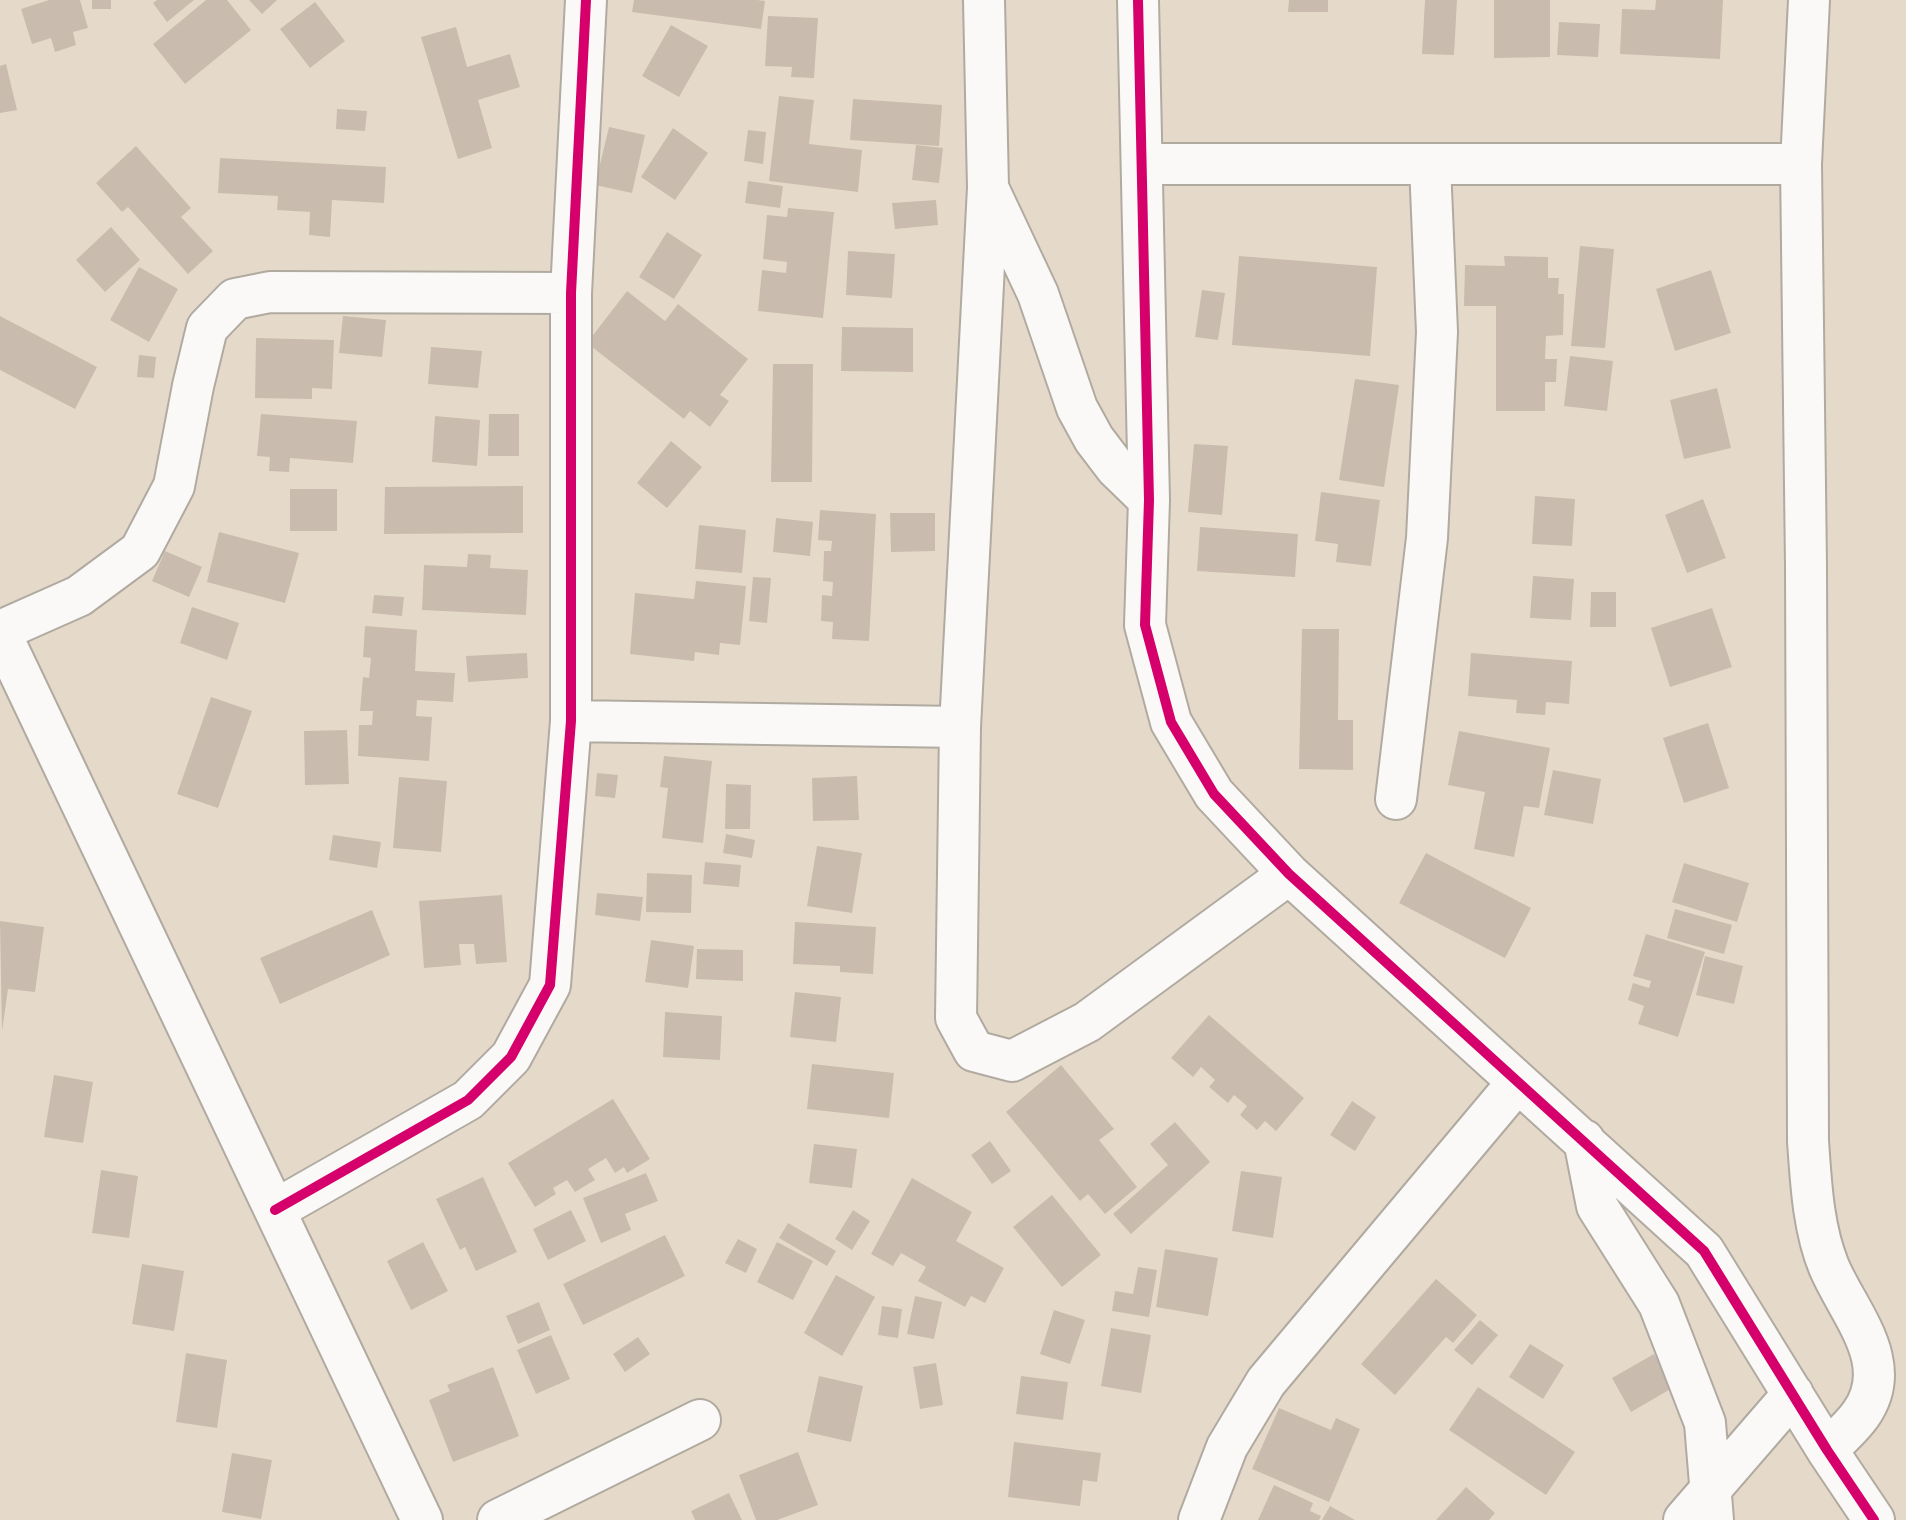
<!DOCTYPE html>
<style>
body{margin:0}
canvas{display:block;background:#e5dac9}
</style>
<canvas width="1906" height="1520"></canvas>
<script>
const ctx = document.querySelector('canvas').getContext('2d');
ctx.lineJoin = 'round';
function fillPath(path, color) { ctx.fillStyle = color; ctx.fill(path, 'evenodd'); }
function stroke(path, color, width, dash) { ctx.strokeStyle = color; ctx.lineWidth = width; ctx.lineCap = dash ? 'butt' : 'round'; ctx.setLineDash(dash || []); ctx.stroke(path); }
fillPath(new Path2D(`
 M49,0h31l8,28 -15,4 3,13 -21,7 -4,-14 -19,6 -11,-35z
 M92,0h19v9h-19z
 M157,0h37l-27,22 -14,-19z
 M206,0h21l24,30 -66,54 -32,-40z
 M249,0h28l-15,14z
 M634,0h123l8,1 -4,28 -129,-17z
 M1289,0h39v12h-40z
 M1425,0h32l-3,55 -32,-1z
 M1494,0h56v57l-56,1z
 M1656,0h67l-3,59 -100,-5 2,-45 33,1z
 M315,2l30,39 -35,27 -30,-39z
 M768,16l50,2 -4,60 -23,-1 1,-10 -27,-1z
 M1559,22l41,2 -2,33 -41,-2z
 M671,25l37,21 -29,51 -37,-21z
 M456,27l11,40 43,-13 10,33 -42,13 14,48 -34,11 -37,-122z
 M6,64l11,46 -17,3v-47z
 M779,96l35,4 -5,44 53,6 -4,42 -89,-11z
 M853,99l89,6 -3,41 -89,-6z
 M337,109l30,2 -2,20 -29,-2z
 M609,127l36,8 -13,58 -37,-8z
 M673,128l35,25 -33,47 -34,-23z
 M748,130l18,2 -3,32 -19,-3z
 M916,145l27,3 -4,35 -27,-3z
 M136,146l55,62 -10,9 32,34 -25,23 -60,-67 -6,5 -26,-29z
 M220,158l166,9 -2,36 -52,-3 -2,37 -21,-2 1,-23 -33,-2 1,-14 -60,-3z
 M748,181l35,5 -3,22 -35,-5z
 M936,200l2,25 -43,4 -3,-26z
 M788,208l46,4 -11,106 -65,-7 4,-41 24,3 1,-11 -24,-3 4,-44 20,2z
 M111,227l29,33 -35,32 -29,-32z
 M667,232l35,23 -28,44 -35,-22z
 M1580,246l34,3 -9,99 -34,-2z
 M848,251l47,3 -3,44 -46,-3z
 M1239,256l138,11 -7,89 -138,-11z
 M1504,256l44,1v21h11l-1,16h6l-1,41 -17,1 -1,23h12l-1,23h-11v29h-49v-105h-32l1,-41 40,1z
 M139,267l39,22 -29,53 -39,-22z
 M1711,270l20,63 -56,18 -19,-62z
 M1202,290l23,3 -7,47 -23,-3z
 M627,291l38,30 13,-17 70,55 -28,36 9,6 -19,26 -20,-16 -6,8 -97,-76z
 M0,316l97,51 -22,42 -75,-39z
 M343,316l43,4 -4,37 -43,-4z
 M842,327l71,1v44l-72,-1z
 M256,338l78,2 -2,49 -20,-1v11l-57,-1z
 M431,347l51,4 -4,37 -50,-4z
 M139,355l17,2 -2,21 -17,-1z
 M1570,356l43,5 -6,50 -43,-5z
 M773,364h40l-1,118h-41z
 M1355,379l44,6 -15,102 -45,-7z
 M1717,388l14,60 -47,11 -14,-59z
 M261,414l96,7 -4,42 -63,-5 -1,14 -20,-1 1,-14 -13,-1z
 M489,414h30v42h-31z
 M435,416l45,4 -3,46 -45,-4z
 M671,441l31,26 -35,41 -30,-25z
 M1194,444l34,2 -6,69 -34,-3z
 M523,486v47l-139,1 1,-47z
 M290,489h47v42h-47z
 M1321,492l59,8 -9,66 -35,-4 2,-18 -23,-3z
 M1535,496l40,3 -3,47 -40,-2z
 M1703,499l23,59 -39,15 -22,-58z
 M820,510l56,4 -7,127 -37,-2 1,-17 -12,-1 1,-26 10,1 1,-14 -10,-1 1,-30h7l1,-10 -14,-1z
 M890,513h45v38l-44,1z
 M776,518l37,4 -3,34 -37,-4z
 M699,525l47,5 -4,43 -47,-4z
 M1200,527l98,7 -3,43 -98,-6z
 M219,532l80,21 -14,50 -78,-21z
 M165,551l37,16 -13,30 -37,-16z
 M468,554l23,1 -1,13 38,2 -2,45 -104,-5 2,-45 43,2z
 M1533,576l41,3 -3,41 -41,-2z
 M753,577l18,1 -4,45 -18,-2z
 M696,581l50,5 -6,59 -20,-2 -1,12 -24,-3 -1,9 -64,-7 5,-61 59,6z
 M1591,592h25v35h-26z
 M374,595l30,2 -2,19 -30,-3z
 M192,607l47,16 -12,37 -47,-17z
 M1712,608l20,59 -62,20 -19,-59z
 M365,626l52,4 -2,41 40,2 -2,29 -36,-2 -1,16 16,1 -3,44 -71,-5 1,-31h13l1,-14h-13l3,-34 6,1 2,-20 -8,-1z
 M1302,629h37l-1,91h15v50l-54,-1z
 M527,653l1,25 -60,4 -2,-26z
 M1471,653l101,8 -3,43 -23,-2 -1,13 -29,-2 1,-13 -49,-4z
 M211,697l41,14 -34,97 -41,-14z
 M1708,723l21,65 -45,15 -21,-65z
 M347,730l2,54 -44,1 -1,-54z
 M1459,731l91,17 -11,60 -15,-2 -10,51 -40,-8 11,-57 -37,-7z
 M664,756l48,5 -9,82 -41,-5 6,-50 -8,-1z
 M1553,770l48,9 -8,45 -49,-9z
 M597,773l21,2 -3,23 -20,-2z
 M857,776l2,44 -46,1 -1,-43z
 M399,777l48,4 -6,71 -48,-4z
 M726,784l25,1 -1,44h-25z
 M726,834l29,6 -3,18 -29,-5z
 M333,835l48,7 -4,26 -48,-8z
 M817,846l45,7 -10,60 -45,-7z
 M1426,853l105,55 -26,50 -106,-55z
 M705,862l36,3 -2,22 -36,-3z
 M1684,863l65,20 -12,39 -65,-20z
 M647,873l45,2 -1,38 -45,-1z
 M597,893l46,4 -3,24 -45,-6z
 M502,895l5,67 -31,2 -2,-20h-15l2,21 -37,3 -5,-67z
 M1675,909l57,16 -8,29 -57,-16z
 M372,910l18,45 -110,49 -20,-46z
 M0,921l44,6 -9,65 -27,-3 -6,42z
 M795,922l81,5 -3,47 -33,-2v-6l-47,-2z
 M1646,934l59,18 -27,85 -40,-13 6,-18 -16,-6 5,-17 16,5 2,-7 -18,-5z
 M651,940l43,6 -6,42 -43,-6z
 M697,949l46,1v31l-47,-2z
 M1705,956l38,10 -9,38 -38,-9z
 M795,992l46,5 -5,45 -46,-5z
 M665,1012l57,4 -2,44 -57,-3z
 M1209,1015l95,83 -28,33 -11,-10 -8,9 -17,-15 7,-9 -13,-11 -6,8 -19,-16 6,-7 -14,-13 -8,10 -22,-19z
 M812,1064l82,9 -5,45 -82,-9z
 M1061,1065l53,64 -15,11 38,47 -32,27 -17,-20 -8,7 -74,-89z
 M54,1075l39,7 -10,61 -39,-6z
 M613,1099l37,60 -23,14 -3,-6 -9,6 -9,-15 -18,11 7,11 -20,12 -8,-12 -14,8 3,6 -21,13 -27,-44z
 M1352,1101l24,16 -21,34 -25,-16z
 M1175,1122l35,40 -79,72 -18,-20 55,-49 -18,-21z
 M990,1141l21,30 -19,13 -21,-29z
 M814,1144l43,5 -5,39 -43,-5z
 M101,1170l37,6 -9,62 -37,-5z
 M1241,1171l41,6 -9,61 -41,-7z
 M646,1173l12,28 -33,13 6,16 -30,13 -18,-45z
 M483,1177l34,75 -41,19 -11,-24 -5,3 -24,-51z
 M912,1178l60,34 -16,29 48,27 -19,35 -14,-7 -6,11 -47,-26 8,-14 -25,-14 -8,13 -22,-12z
 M1052,1195l49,60 -39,32 -49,-60z
 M571,1210l15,31 -38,19 -15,-31z
 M853,1210l17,11 -18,29 -17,-11z
 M788,1223l48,28 -9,15 -48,-28z
 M665,1235l20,41 -102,49 -20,-41z
 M738,1239l19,10 -11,24 -21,-10z
 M423,1242l25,49 -37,19 -24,-49z
 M777,1242l36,19 -20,39 -36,-18z
 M1165,1249l53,9 -10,58 -52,-9z
 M142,1264l42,7 -10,60 -42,-7z
 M1138,1267l19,3 -8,47 -37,-6 3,-20 18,3z
 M836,1275l39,22 -33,59 -38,-23z
 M1436,1279l41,36 -24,28 -7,-6 -51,58 -34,-31z
 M915,1296l27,6 -8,37 -27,-5z
 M539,1302l11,28 -32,14 -12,-28z
 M882,1306l20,3 -4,29 -20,-3z
 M1054,1310l31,10 -15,44 -30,-10z
 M1480,1320l18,15 -26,30 -18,-15z
 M1111,1328l40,7 -10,58 -40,-7z
 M551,1335l19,44 -34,15 -19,-44z
 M638,1337l12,17 -25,18 -12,-18z
 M1530,1344l34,21 -21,34 -34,-22z
 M186,1353l41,7 -10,68 -41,-6z
 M1654,1354l20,33 -43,25 -19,-34z
 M936,1363l7,42 -23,4 -7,-42z
 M493,1367l26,69 -66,26 -24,-62 21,-9 -3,-6z
 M819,1376l44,10 -12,56 -44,-10z
 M1021,1376l47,6 -5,38 -47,-6z
 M1478,1387l97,65 -29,43 -97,-65z
 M1279,1408l52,22 5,-12 24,11 -31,73 -77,-33z
 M1014,1442l87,11 -4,29 -14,-2 -3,26 -72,-9z
 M798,1452l20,53 -41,15h-21l-17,-45z
 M232,1453l40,7 -11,59 -39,-7z
 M1274,1485l39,18 -3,8 11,5 -2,4h-61z
 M1466,1487l29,26 -6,7h-53z
 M729,1493l13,27h-47l-4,-9z
 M1330,1506l25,14h-33z`), '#c9bcaf');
const street = new Path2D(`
 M984,0l4,188 -28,539 -4,291 18,33 38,10 75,-39 202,-148
 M1138,0l11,500 -4,125 26,97 43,72 75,80 415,377 123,199 47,70
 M1142,164h659l8,-164
 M1801,164l5,402 2,575c3,42 5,87 21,126 20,47 68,96 32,147 -9,13 -23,25 -34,36
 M990,192l48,102 39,114 17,31 22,29 33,32
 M0,631l79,-35 61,-45 34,-65 19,-100 14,-58 28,-29 35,-7 301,1
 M0,632l422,888
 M571,721l389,6
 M1396,799l31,-261 10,-206 -7,-167
 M1584,1140l13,66 62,98 46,119 8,97
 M275,1210l193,-110 43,-43 39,-72 21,-264v-428l15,-293
 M498,1520l202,-100
 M1199,1520l28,-73 39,-65 251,-299
 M1684,1520l109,-126`);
stroke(street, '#b0aaa1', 44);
stroke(street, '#fbf9f7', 40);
stroke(new Path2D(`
 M1138,0l11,500 -4,125 26,97 43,72 75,80 415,377 123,199 47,70
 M275,1210l193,-110 43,-43 39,-72 21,-264v-428l15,-293`), '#d6006c', 10);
</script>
